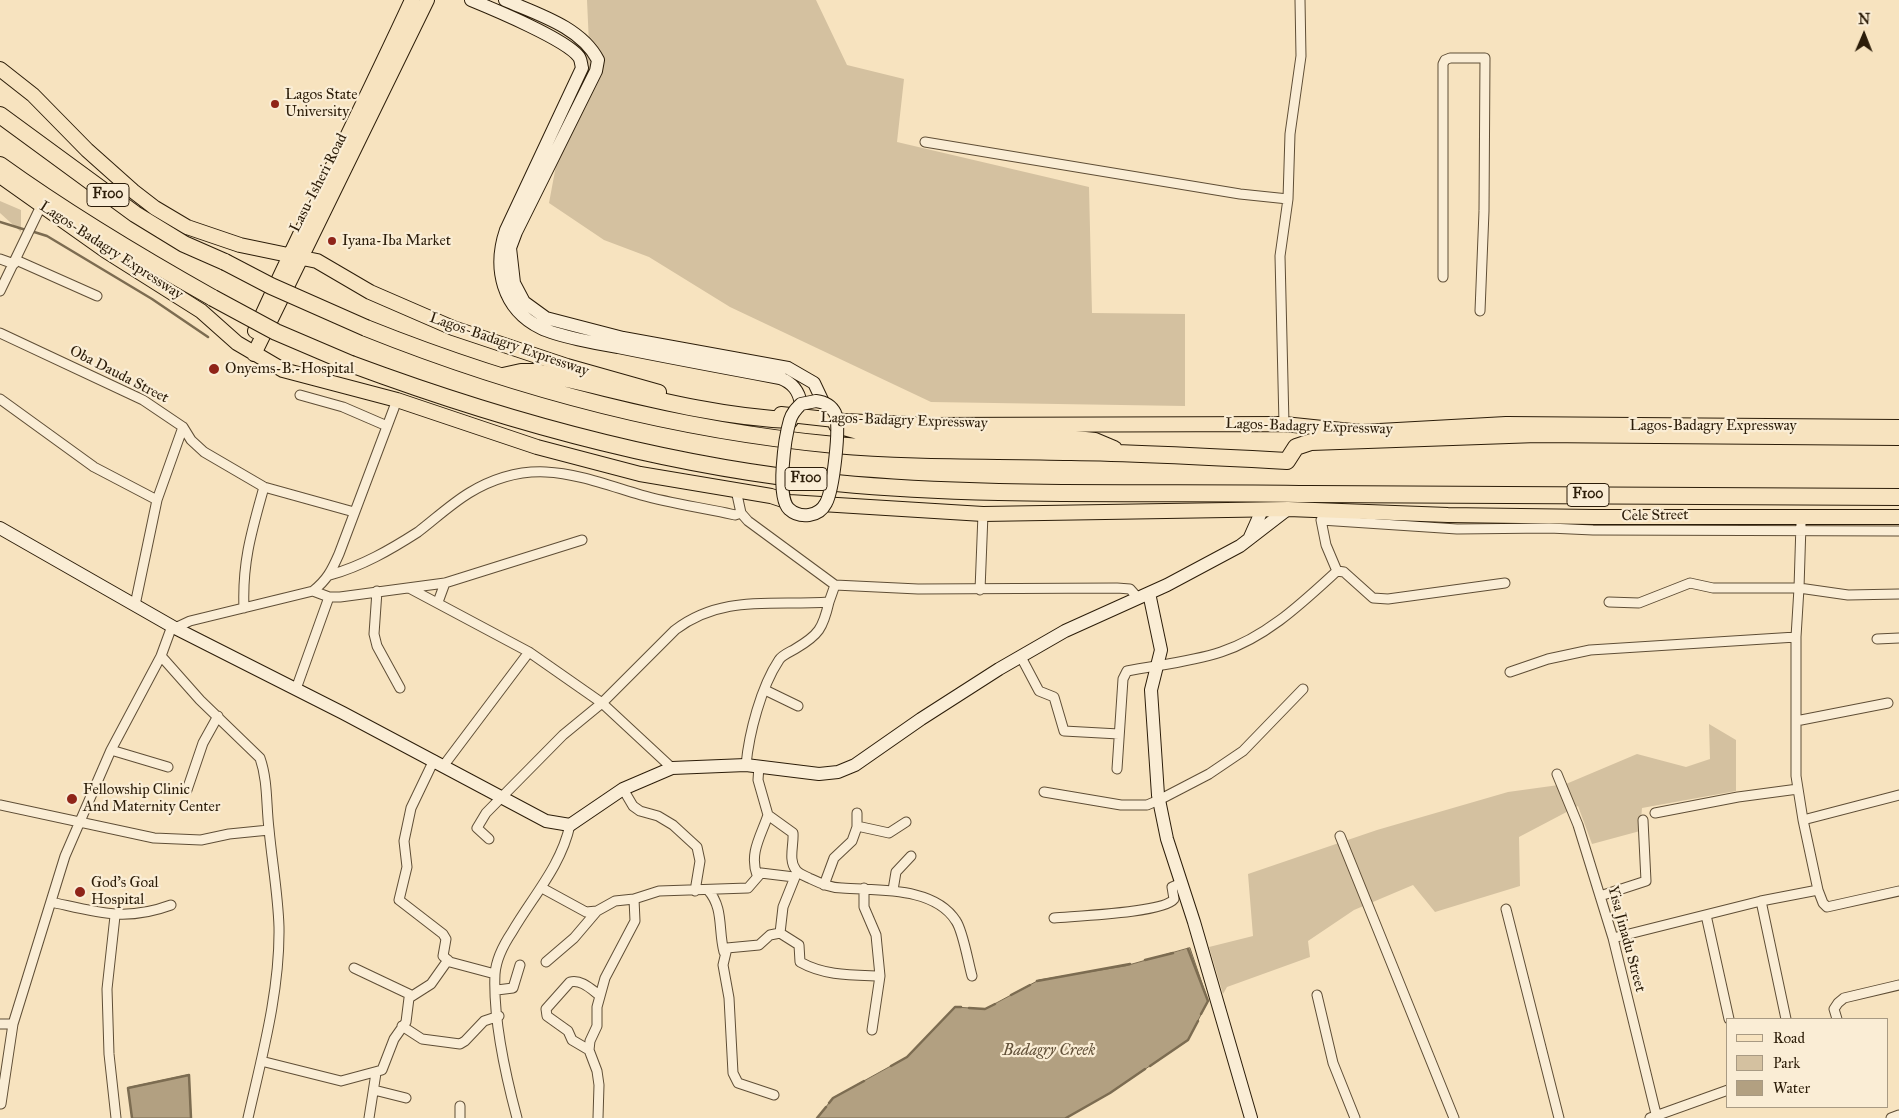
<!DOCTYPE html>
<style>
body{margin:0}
#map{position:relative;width:1899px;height:1118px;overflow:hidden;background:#f7e3bf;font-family:"IM FELL Great Primer",serif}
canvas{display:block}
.legend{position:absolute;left:1726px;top:1018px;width:162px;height:90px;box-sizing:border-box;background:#faedd5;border:1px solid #a89a83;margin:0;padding:6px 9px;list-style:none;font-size:15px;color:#2c1d09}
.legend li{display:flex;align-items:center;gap:10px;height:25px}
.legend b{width:25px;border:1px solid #a89a83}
.north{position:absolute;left:1839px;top:10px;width:50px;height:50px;-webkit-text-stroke:4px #faedd5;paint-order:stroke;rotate:1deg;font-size:14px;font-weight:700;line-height:20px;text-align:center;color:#2c1d09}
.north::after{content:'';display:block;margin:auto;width:18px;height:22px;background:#2c1d09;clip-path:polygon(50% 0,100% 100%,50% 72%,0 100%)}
</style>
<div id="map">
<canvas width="1899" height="1118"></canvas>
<ul class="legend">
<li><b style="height:6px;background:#f7e3bf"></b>Road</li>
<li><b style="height:14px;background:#d4c1a0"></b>Park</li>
<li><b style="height:14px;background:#b2a081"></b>Water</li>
</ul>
<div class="north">N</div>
</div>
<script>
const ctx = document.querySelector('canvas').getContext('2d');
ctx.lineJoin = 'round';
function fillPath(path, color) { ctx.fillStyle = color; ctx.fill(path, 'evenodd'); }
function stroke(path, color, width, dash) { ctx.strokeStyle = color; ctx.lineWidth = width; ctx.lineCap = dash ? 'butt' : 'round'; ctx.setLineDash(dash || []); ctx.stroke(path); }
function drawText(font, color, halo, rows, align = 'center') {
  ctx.font = font + ' "IM FELL Great Primer",serif'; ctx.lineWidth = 4.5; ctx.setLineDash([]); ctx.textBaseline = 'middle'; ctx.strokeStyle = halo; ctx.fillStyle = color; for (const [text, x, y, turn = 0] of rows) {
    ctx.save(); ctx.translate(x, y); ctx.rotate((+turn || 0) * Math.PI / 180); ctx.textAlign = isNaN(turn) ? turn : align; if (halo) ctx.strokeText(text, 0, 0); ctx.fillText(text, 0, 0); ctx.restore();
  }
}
fillPath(new Path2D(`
 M587,0h229l31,65 57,14 -7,63 192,45 3,126 93,1v92l-254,-4 -201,-95 -81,-50 -45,-17 -55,-37 16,-86 24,-73z
 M0,201l21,9v22l-21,-19z
 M1709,724l27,16v51l-94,17 -2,23 -48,13 -14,-38 -59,31 1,49 -85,26 -22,-27 -59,25 -46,31 2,16 -83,30 -4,7 -14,-47 44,-11 -5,-62 129,-44 131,-38 58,-8 71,-30 49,13 24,-8z`), '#d4c1a0');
const water = new Path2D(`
 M1190,948l18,53 -20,39 -78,53 -44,25h-249l16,-20 74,-41 48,-50 30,2 54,-29 86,-14z
 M189,1075l2,43h-59l-4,-30z`);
fillPath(water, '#b2a081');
stroke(water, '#7c6c51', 1);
stroke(new Path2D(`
 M0,222l26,8
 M31,231l16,5 105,63 56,38
 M1188,949l20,52 -7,13
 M1145,960l28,-7
 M1037,981l93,-17
 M1011,995l19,-10
 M969,1008l16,1 10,-5
 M891,1066l16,-9 48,-50h6
 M1150,1066l38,-26 10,-19
 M829,1103l4,-5 31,-17
 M132,1118l-4,-30 61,-13 2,43
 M817,1118l9,-11
 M1066,1118l44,-25 35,-24`), '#7c6c51', 2.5);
const street = new Path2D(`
 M925,142l315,52 48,5
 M0,259l14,5
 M16,260l81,36
 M1443,277v-213l2,-4 5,-2h35l-1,153 -4,100
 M0,291l41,-85
 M0,333l143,67 40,27 8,13 13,12 60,35 90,25
 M300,395l43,12 44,19
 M0,399l94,68 63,33
 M1284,424l-4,-168 8,-57 2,-65 11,-78 -1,-56
 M736,490l5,23 7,8 87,64 83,4 199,-1 13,1 8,9
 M1801,524l-2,64 49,7 51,-1
 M330,575c32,-9 60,-25 88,-43 17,-13 33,-28 51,-39 63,-38 108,-17 172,2 28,8 57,12 85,18l9,2 6,-2
 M1505,583l-117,16 -15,-1 -29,-26 -7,-1 -11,-26 -5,-25 136,9 92,-1 44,2 306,1
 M409,588l120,64 73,51 70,65
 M980,590l3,-76
 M313,591l16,6h11l105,-14 137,-43
 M377,591l-3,43 3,12 23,42
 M438,602l7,-19
 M1609,602l30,1 51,-20 23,5h86l-3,49v139l7,44 15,70 -57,11 -148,37
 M135,605l22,-105 26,-73
 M244,608c-2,-46 8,-78 20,-121
 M175,628l15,-7 123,-30c14,-11 19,-21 26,-37l58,-154
 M1877,639l22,-1
 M161,656l39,44 60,58c8,23 6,47 9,71 3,33 9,65 10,98 1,64 -17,129 -31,191
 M1021,657l18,34 15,6 10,34 55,3
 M1510,672l38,-13 42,-9 206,-13
 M296,689l33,-92
 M765,690l33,16
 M1796,721l92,-18
 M111,750l57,17
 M434,760l-23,48 -7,33 3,26 -8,33 44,34 3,5 -3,17 7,6 45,12
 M444,765l85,-113
 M746,765c3,-32 15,-78 33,-105 3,-5 11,-8 16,-11 24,-14 28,-21 34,-47
 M759,766l-1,14 10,35 25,18c1,12 -5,27 3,37 3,4 9,6 13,8 11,5 21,10 33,10 35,3 92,-2 114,33 7,10 12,41 16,55
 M1117,769l6,-90 4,-8c31,-6 64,-9 94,-19 46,-15 82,-50 116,-81
 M1557,774l21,51 35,113 44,180
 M623,789l10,17 7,5 18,5 15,9 24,22 3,14 -5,30
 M187,790l16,-47 15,-27
 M1044,792l77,13h26l12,-5 50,-26 34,-23 60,-62
 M0,805l154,33 47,2 28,-6 40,-4
 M1655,813l83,-16 60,-8
 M1803,820l96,-25
 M857,826l32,7 17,-11
 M1340,836l114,282
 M489,839l-12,-11 9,-15 77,-78 39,-32 73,-73c47,-36 98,-24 154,-28l6,-17
 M757,875c-8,-22 4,-39 11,-60
 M824,885l10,-27 18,-17 5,-14v-14
 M542,888l44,24 11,-1 18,-10 19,-2 25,-8 89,-3 13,-15 33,4
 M864,888v19l12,28 4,41 -8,54
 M708,890c16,18 10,40 16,62
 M893,890l3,-18 15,-16
 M1818,890l5,13 4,4 72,-16
 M1600,896l46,-15 -3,-61
 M1761,901l25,118
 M51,902c46,10 74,20 120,3
 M1506,909l53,209
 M1706,915l23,104
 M115,916l-8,73 2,65 7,64
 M1054,918c20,-2 110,-5 120,-19l-2,-12 9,-4
 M780,933l19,12 1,17c25,14 52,13 80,14
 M546,962l28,-24 23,-27
 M354,968l57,27
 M497,990l16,-2 7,-23
 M1317,995l16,68 22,55
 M1837,1019l-3,-10 4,-6 6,-5 55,-13
 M0,1024h13
 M402,1026l20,13 38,5 5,-3 19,-20 15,-5
 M589,1050l-17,-10 -4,-9 -21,-15 -1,-7 24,-27c11,-3 21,7 29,13
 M261,1061l80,20 41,-11 12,-31 12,-17 3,-24 22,-14 17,-24
 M374,1090l32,8
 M774,1095l-36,-12 -5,-10 -4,-75 -6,-33 4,-17 32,-3 11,-10 10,-2 3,-26 14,-35
 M1,1104l12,-80 52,-168 46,-106 50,-94 11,-30
 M460,1106v12
 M369,1118l7,-45
 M517,1118c-11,-41 -24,-101 -22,-144 1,-14 9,-30 17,-42 21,-36 49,-66 58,-107
 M598,1118l1,-33 -2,-14 -8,-21 1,-9 7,-15v-19l8,-29 30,-57 -1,-22
 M1650,1118l78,-28
 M1891,1118l8,-3`);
const secondary = new Path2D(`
 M471,0c22,9 96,40 108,57 2,3 2,7 3,11l-76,162c-13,38 -4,79 35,98 16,8 58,16 77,19 54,11 108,21 162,31 13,5 19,13 21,26
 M505,0c32,14 76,27 93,60l-2,11 -80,161 -6,16 4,35 10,19 22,16 77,20 165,30 26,15 9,19
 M0,528l175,100 168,85 203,108 24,4 53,-36 49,-21 74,-3 73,9 19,-2 17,-7 66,-46 78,-50 66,-38 102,-46 73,-39 48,-37
 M1250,537l12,-27
 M1149,593l12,57 -10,40 7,105 9,44 27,83 57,196`);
const primary = new Path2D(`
 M0,69l33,26 54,55 46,41 22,17 32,19 53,18 77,16 53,31 83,36 114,38 92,26
 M0,176l106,75 95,60 36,32 46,27 114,30 140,47 103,27 131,22 18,6 194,12 305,-5 160,6 146,2h305
 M255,331c50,-111 106,-220 157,-331
 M254,354l173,-354
 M781,414l63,7 87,4 353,-1 77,8 145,-8 393,3`);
const highway = new Path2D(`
 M0,115l135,99 49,30 41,18
 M0,165c68,49 140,92 213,133
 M366,328c150,60 308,102 469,117 78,7 157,5 236,7 72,1 144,5 216,9l9,-14 15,-5 226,-8 362,3
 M351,364c156,58 318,103 485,119 157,15 317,8 475,11l588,3
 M503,376l18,-4h15c85,18 167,44 254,48
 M837,425l25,7 213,7 20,2 19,8`);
stroke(street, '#5f4e36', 11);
stroke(secondary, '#2c1d09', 14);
stroke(primary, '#2c1d09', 16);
stroke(highway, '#2c1d09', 18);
stroke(street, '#faedd5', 9);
stroke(secondary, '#faedd5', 12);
stroke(primary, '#f7e3bf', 14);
stroke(highway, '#f7e3bf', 16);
const secondaryBridge = new Path2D(`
 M816,401c8,1 15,4 19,12 6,13 -2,77 -9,90 -7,14 -26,16 -37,6 -13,-12 -4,-72 1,-89 2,-7 6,-11 11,-16z`);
const highwayBridge = new Path2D(`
 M225,262l46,24 95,42
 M213,298l63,34 75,32`);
stroke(secondaryBridge, '#2c1d09', 14, []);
stroke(highwayBridge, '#2c1d09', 18, []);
stroke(secondaryBridge, '#faedd5', 12);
stroke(highwayBridge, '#f7e3bf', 16);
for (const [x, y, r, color] of [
 [275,104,5,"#8f2418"],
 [332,241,5,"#8f2418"],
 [214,369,6,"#8f2418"],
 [72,799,6,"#8f2418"],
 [80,892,6,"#8f2418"]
]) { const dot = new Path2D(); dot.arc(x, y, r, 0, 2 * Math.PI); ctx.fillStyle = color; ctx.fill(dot); stroke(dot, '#faedd5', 2); }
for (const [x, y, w] of [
 [108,195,42],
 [806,479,42],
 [1588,495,42]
]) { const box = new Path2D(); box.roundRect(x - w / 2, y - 11.5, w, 23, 4); ctx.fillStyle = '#faedd5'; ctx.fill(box); stroke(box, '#2c1d09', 1); }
drawText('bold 14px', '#2c1d09', null, [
 ["F100",108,195],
 ["F100",806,479],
 ["F100",1588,495]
]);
drawText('15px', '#2c1d09', '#faedd5', [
 ["Lagos State",285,95],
 ["University",285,112],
 ["Iyana-Iba Market",342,241],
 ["Onyems-B.-Hospital",225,369],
 ["Fellowship Clinic",83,790],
 ["And Maternity Center",83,807],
 ["God's Goal",91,883],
 ["Hospital",91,900]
], 'left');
drawText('15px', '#2c1d09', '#faedd5', [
 ["Lasu-Isheri Road",319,183,-63],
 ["Lagos-Badagry Expressway",111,251,33],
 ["Lagos-Badagry Expressway",509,345,19],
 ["Oba Dauda Street",119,375,27],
 ["Lagos-Badagry Expressway",904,421,2],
 ["Lagos-Badagry Expressway",1713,426],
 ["Lagos-Badagry Expressway",1309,427,2],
 ["Cele Street",1655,516,-1],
 ["Yisa Jinadu Street",1626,939,75]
]);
drawText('italic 16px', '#625139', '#faedd5', [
 ["Badagry Creek",1049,1051]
]);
</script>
